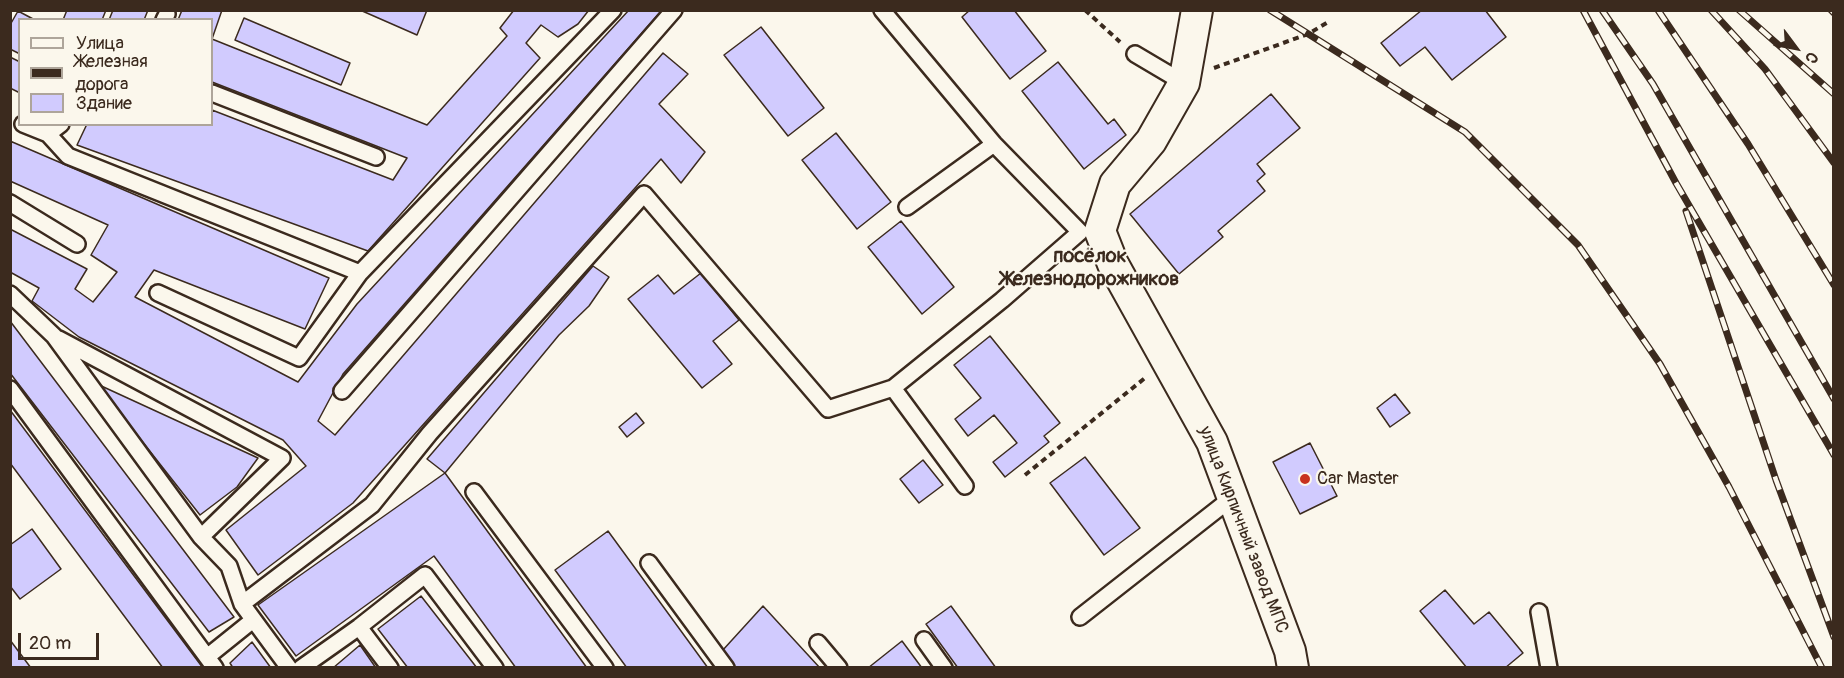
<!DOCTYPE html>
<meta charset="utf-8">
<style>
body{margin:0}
#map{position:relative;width:1844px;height:678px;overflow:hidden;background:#fbf7ec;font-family:Pangolin,sans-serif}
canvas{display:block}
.frame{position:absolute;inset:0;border:12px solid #3b2a1e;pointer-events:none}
.legend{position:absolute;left:18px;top:18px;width:195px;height:108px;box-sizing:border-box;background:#fbf7ec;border:2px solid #aea59a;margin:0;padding:8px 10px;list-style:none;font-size:18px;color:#3b2a1e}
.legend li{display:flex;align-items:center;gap:12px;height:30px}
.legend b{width:30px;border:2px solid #aea59a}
.north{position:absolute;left:1766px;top:18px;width:60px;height:60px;-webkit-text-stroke:4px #fbf7ec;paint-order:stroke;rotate:122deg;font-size:16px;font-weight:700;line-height:24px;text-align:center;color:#3b2a1e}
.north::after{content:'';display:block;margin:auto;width:21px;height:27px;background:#3b2a1e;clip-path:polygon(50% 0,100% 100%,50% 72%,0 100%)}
.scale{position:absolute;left:18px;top:633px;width:81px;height:27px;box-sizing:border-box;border:3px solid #3b2a1e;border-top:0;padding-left:8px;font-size:18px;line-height:21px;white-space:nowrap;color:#3b2a1e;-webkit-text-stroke:4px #fbf7ec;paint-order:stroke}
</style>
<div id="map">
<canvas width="1844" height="678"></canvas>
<div class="frame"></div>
<ul class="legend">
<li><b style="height:8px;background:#fbf7ec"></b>Улица</li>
<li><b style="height:8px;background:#3b2a1e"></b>Железная дорога</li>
<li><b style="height:16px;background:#d1cbfe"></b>Здание</li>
</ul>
<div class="north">С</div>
<div class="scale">20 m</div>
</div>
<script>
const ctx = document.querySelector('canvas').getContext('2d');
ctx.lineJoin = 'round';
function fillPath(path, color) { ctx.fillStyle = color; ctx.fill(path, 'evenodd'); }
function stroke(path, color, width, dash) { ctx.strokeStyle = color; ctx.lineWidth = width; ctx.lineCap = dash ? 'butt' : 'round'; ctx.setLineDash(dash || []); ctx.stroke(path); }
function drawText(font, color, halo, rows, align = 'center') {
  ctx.font = font + ' Pangolin,sans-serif'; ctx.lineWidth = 4.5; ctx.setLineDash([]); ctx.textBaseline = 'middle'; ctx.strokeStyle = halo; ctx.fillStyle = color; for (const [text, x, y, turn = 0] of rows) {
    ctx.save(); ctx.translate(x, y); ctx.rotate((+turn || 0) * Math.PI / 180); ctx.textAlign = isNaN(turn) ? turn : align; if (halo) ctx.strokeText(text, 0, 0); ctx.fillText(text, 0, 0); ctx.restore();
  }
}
const building = new Path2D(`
 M67,10h39l-4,10h-39z
 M113,10h35l-4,10h-35z
 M182,10h40l-10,29v-19h-34z
 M360,10h67l-10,25z
 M514,10h75l-11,14 -20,13 -17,-12 -15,18 14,15 -172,193 -291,-106 10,-21h125v-14l181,70 14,-22 -195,-76v-43l215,86 80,-89 -7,-8z
 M629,10h33l-319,364 -25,47 17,14 328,-382 25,21 -29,30 46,48 -24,31 -20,-24 -308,344 -95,72 -32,-45 80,-64 -23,-26 -204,-103 -47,-36 7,-13 -29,-16v-43l77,40 -12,20 18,13 24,-30 -26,-17 17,-30 -98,-44v-40l319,137 -24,51 -151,-59 -19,27 163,85 59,-78z
 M970,10h44l32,41 -36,28 -48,-62z
 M1422,10h63l21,27 -54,43 -27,-33 -25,19 -19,-23z
 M18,11l17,9h-15v34l-10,-5v-24z
 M244,18l106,45 -9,22 -106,-45z
 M761,27l63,81 -36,28 -64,-81z
 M10,57l10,5v31l-10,-5z
 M1058,62l50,62 6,-5 12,16 -42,34 -62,-78z
 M1271,94l29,34 -43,36 8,10 -8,7 8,10 -47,40 5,6 -44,37 -49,-60z
 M836,133l55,69 -34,27 -55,-69z
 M901,221l53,66 -32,27 -54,-67z
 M593,266l16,11 -20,29 -30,29 -114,138 -18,-14z
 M701,273l38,47 -26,21 19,23 -30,24 -74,-89 30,-24 16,19z
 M10,321l224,296 -25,15 -199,-259z
 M990,336l70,87 -16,13 5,6 -44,35 -12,-15 24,-19 -23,-28 -26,21 -13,-17 26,-21 -27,-33z
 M97,384l161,74 -21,29 -37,28z
 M1395,394l15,19 -20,14 -13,-19z
 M10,410l193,258h-40l-153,-205z
 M636,413l8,10 -17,14 -8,-10z
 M1310,443l27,53 -37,18 -27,-52z
 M1085,457l55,71 -36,27 -54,-72z
 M923,460l20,25 -24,18 -19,-24z
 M445,473l142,195h-71l-82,-112 -138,100 -38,-51z
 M32,529l29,40 -41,30 -10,-13v-41z
 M608,531l100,137h-81l-72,-98z
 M1445,590l29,34 15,-12 34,41 -18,15h-38l-47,-57z
 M421,596l56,72h-69l-30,-39z
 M763,606l57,62h-84l-14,-17z
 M951,606l45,62h-38l-32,-44z
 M10,640l21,28h-21z
 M902,641l20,27h-54z
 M252,642l19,26h-38l-3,-5z
 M360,645l16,23h-43z`);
fillPath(building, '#d1cbfe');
stroke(building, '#3b2a1e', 1.5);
const service = new Path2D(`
 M164,20l3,-6
 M1135,54l49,29
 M212,93l164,64
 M23,124l25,10 20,22 292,117 253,-263
 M48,134l13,-10
 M10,203l67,41
 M907,207l87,-63
 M158,293l141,65 61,-85
 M10,294l44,42 147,201 28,29 13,38 47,64
 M59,339l223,119 -81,79
 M893,388l72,98
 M10,389l205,279
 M342,391l332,-381
 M474,492l131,176
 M649,563l77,105
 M242,604l130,-99 58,-72 214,-239 184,215 65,-21 109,-88 78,-68 -86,-88 -112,-134
 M1539,612l10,56
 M1080,617l153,-120
 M359,627l31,41
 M924,640l20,28
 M818,643l21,25
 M207,657l46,-37
 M301,668l58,-41 66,-52 70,93`);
const minor = new Path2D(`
 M1197,10l-13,73 -33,58 -36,43 -15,47 13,33 99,178 78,209 3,17`);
stroke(service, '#3b2a1e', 20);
stroke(minor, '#3b2a1e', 34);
stroke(new Path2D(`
 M1085,10l35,32
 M1214,68l94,-34 22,-13
 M1025,475l120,-97`), '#3b2a1e', 4, [6, 4.5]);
stroke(service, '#fbf7ec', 15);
stroke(minor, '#fbf7ec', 30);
const rail = new Path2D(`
 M1270,10l195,122 113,113 82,119 69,123 93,181
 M1583,10l93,173 158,272
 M1602,10l51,74 181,315
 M1658,10l90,134 86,141
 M1711,10l54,59 69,94
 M1739,10l95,84
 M1831,10l3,3
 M1686,211l90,269 58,157`);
stroke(rail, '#3b2a1e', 7);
stroke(rail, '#fbf7ec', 4.5, [14]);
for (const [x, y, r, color] of [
 [1305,479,6,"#c8321e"]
]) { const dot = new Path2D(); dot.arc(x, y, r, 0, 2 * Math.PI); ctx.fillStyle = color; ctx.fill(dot); stroke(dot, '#fbf7ec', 2); }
drawText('18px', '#3b2a1e', '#fbf7ec', [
 ["Car Master",1317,479]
], 'left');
drawText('18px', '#3b2a1e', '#fbf7ec', [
 ["улица Кирпичный завод МПС",1243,530,69]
]);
drawText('bold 20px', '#3b2a1e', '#fbf7ec', [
 ["посёлок",1090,257],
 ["Железнодорожников",1090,280]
]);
</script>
